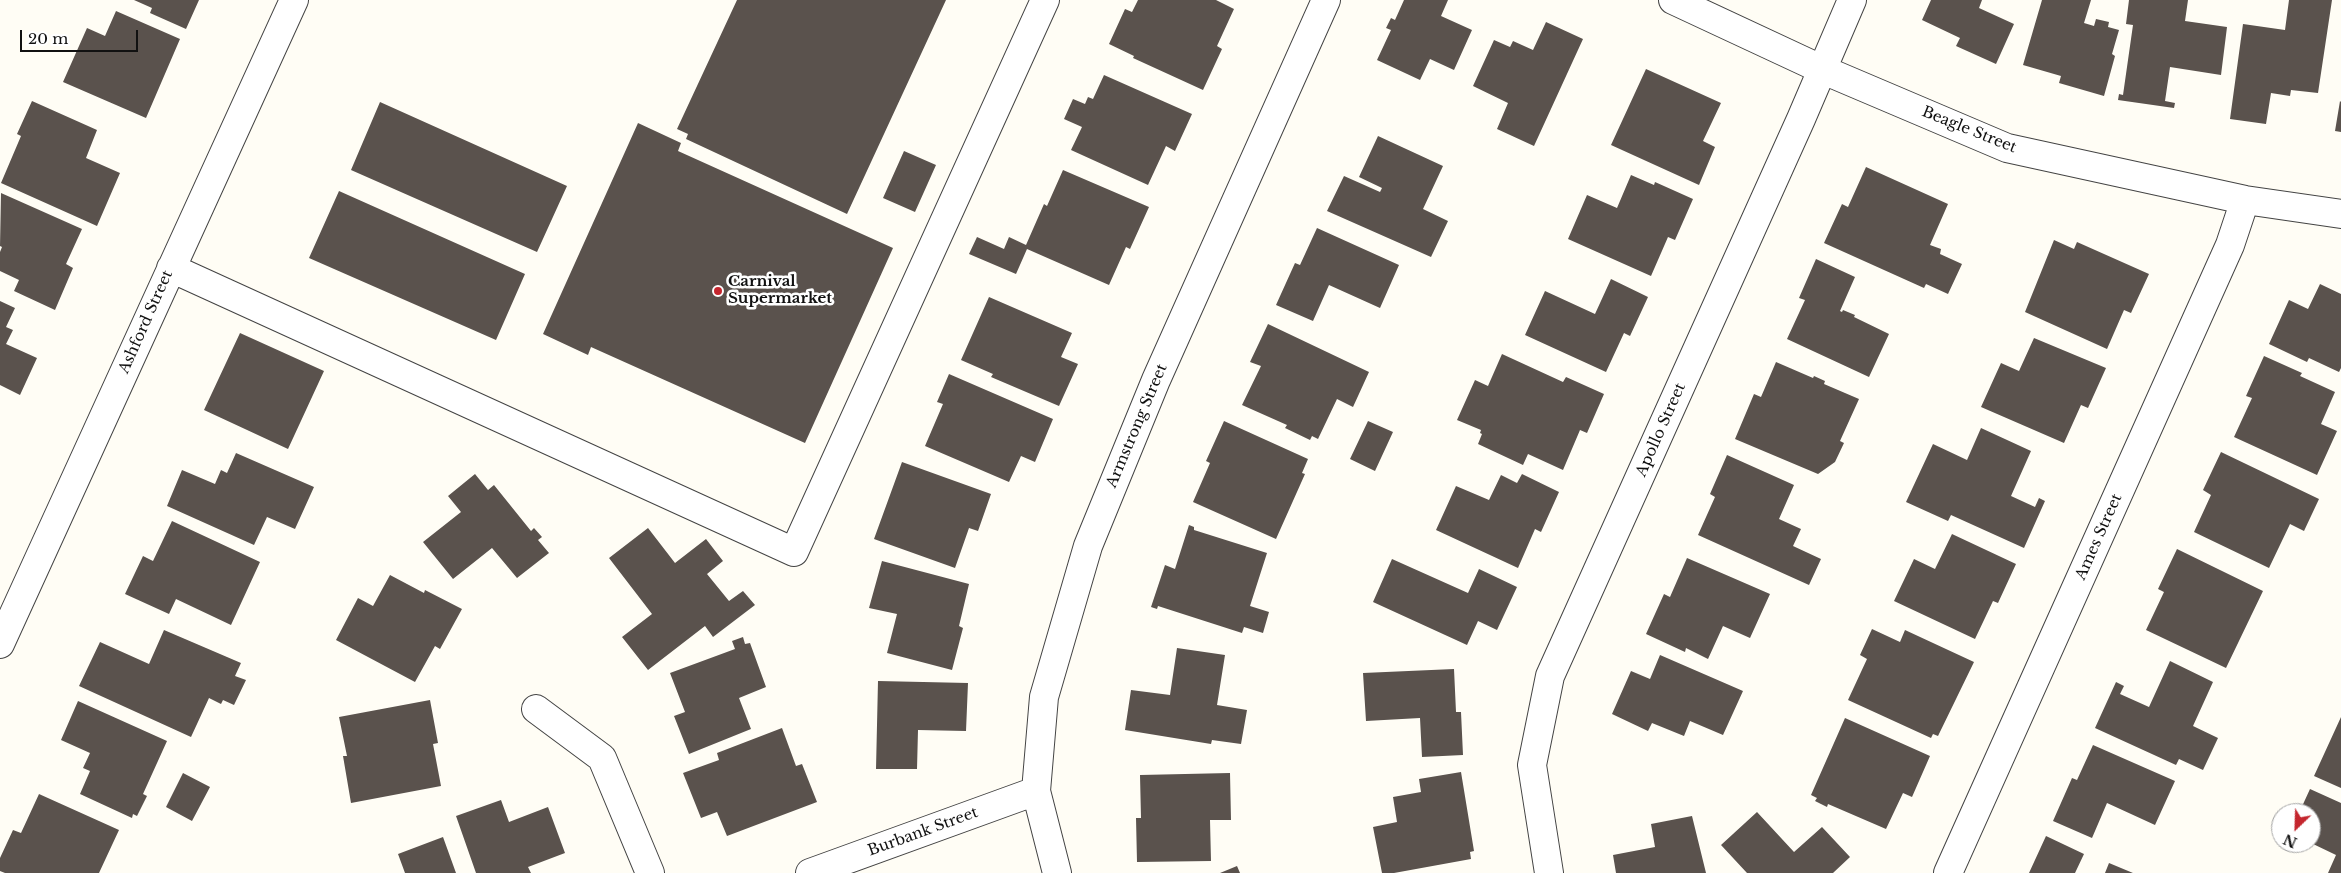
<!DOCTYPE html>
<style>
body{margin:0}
#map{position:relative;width:2341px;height:873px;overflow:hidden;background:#fffdf5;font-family:"Libre Baskerville",serif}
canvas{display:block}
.north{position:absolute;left:2271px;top:803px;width:50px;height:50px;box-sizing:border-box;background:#fff;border:1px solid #a0a0a0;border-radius:50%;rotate:204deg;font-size:14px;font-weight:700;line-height:20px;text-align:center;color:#111}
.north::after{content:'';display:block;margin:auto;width:18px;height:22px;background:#c4262e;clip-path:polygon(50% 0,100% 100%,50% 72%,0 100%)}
.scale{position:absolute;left:20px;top:30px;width:118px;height:22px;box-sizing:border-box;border:2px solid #111;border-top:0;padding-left:6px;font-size:15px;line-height:18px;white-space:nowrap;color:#111;-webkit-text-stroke:4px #fff;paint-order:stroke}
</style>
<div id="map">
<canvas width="2341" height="873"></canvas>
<div class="north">N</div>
<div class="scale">20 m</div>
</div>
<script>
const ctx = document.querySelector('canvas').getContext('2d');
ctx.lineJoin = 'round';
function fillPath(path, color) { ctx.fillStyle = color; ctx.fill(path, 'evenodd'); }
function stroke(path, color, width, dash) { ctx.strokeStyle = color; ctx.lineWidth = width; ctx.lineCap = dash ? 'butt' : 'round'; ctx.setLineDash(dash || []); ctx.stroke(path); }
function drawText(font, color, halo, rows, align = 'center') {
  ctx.font = font + ' "Libre Baskerville",serif'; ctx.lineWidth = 5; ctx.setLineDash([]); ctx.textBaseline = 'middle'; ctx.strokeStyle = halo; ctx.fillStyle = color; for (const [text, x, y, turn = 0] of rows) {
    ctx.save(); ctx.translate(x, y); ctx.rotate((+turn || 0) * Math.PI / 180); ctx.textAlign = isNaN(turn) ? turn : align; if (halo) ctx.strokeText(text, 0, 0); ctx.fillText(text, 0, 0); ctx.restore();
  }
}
fillPath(new Path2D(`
 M134,0h65l-13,29 -36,-16 2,-5z
 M737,0h209l-99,214 -161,-75 2,-5 -11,-5z
 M1138,0h78l18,9 -17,37 5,3 -19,41 -70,-32 1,-2 -25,-12 16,-35 7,3z
 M1404,0h44l-7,16 31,14 -18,40 -24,-11 -10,21 -43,-20 14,-30 -5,-2 5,-10 4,2z
 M1931,0h51l-3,8 35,16 -18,40 -40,-18 4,-8 -38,-18z
 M2042,0h49l-7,23 10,3 2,-7 13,3 -1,5 11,3 -7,24 3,2 -11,40 -45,-13 2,-7 -38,-11z
 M2129,0h59l-3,21 42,6 -6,48 -51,-8 -5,34 10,2 -1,5 -56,-8 1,-6 4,1 10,-70 -7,-1z
 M2289,0h43l-14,93 -27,-3 -1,6 -19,-3 -5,31 -36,-5 13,-95 42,6z
 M116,11l64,28 -34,79 -83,-36 24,-54 18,8z
 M1546,22l37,17 -49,107 -37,-17 11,-26 -35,-17 21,-46 16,7 3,-6 20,9z
 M1646,69l75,34 -18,38 12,6 -16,38 -88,-40z
 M1104,75l88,39 -17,37 -9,-5 -18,39 -77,-35 11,-23 -18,-8 9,-20 12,5 3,-7 5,2z
 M32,101l65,29 -11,28 34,15 -23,53 -96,-43 20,-47 -4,-2z
 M2340,101l1,1v30l-6,-1z
 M380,102l187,84 -30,66 -186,-82z
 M638,123l43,20 -3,8 215,97 -88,195 -214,-96 -3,8 -45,-21z
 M1378,136l65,30 -20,43 25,12 -17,36 -104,-46 17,-35 36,16 2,-4 -23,-11z
 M904,151l32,14 -21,47 -32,-14z
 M1866,167l82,37 -18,41 11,4 -1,5 22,10 -14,30 -22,-10 -2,4 -100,-45 18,-39 6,3z
 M1063,170l86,37 -19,42 -4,-2 -17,38 -82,-36 -11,25 -47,-20 8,-17 27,12 5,-12 17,8 18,-41 3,2z
 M1631,175l23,10 1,-3 38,17 -18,41 -7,-3 -17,39 -83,-37 19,-44 30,13z
 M339,191l186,83 -29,66 -187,-82z
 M1,193l81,36 -16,35 7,4 -18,42 -41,-19 5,-11 -19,-9v-19l2,-5 -2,-1z
 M1317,228l82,37 -19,43 -51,-23 -16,36 -37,-16 19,-42 5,2z
 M2054,240l20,9 3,-7 72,32 -18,39 -7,-3 -17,39 -82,-37z
 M1816,259l39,18 -15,34 2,1 1,-2 12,5 -1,2 35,17 -20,43 -82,-38 18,-39 -6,-2z
 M1611,279l37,18 -18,39 -6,-3 -18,39 -81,-37 20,-44 50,23z
 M2320,284l21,10v74l-2,4 -30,-14 -2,4 -38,-18 20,-44 19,9z
 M989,297l83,36 -11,24 17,7 -19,42 -68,-29 2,-3 -32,-14z
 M0,301l15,7 -9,19 7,3 -7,14 31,14 -17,37 -20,-10z
 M1268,324l101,48 -16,35 -16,-8 -19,40 -6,-3 -2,4 -25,-12 2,-3 -45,-20 19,-39 -11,-4z
 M240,333l84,38 -36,78 -84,-39z
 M2034,338l72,30 -18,40 -7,-3 -17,38 -83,-36 20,-44 18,8z
 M1502,354l61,28 3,-5 38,17 -17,39 -7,-3 -17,40 -35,-16 -5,11 -45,-21 4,-10 -2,-1 1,-3 -24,-10 18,-40 13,6z
 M2264,356l38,17 -2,3 35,16 -14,32 16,7 -20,44 -83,-38 18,-39 -6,-2z
 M1776,362l37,16 1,-2 11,5 -1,3 35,15 -19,42 4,2 -9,19 -17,12 -83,-35 19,-45 7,3z
 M949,374l104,45 -18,43 -14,-6 -12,26 -84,-36 18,-42 -6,-2z
 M1224,421l84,38 -6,14 3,1 -29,65 -83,-37 17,-39 -4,-2z
 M1368,421l25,11 -18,39 -25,-12z
 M1981,428l50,23 -20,45 24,11 4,-9 6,3 -21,47 -73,-33 -3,6 -42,-19 27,-58 34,16z
 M2221,452l98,47 -15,32 -14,-7 -21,44 -75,-36 17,-37 -8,-5z
 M236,453l78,34 -19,42 -28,-12 -13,28 -87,-39 15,-36 33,14 6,-14 6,3z
 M1727,455l67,30 -15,34 22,10 -8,17 28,13 -12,26 -111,-50 17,-38 -5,-3z
 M902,462l89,32 -13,37 -9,-3 -14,40 -81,-29z
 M475,474l13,16 6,-5 37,46 3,-3 8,9 -4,3 11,13 -32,25 -25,-30 -39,31 -30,-37 38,-30 -13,-16z
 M1522,474l37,18 -18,40 -6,-3 -17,39 -82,-38 20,-44 33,14 12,-25 16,8z
 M172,521l88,41 -29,63 -55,-26 -7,15 -44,-20 18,-38 10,5z
 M1189,525l5,2v3l73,23 -17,53 19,6 -6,21 -19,-6 -2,6 -84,-27 -1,3 -6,-2 14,-42 10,4z
 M648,528l27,35 31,-24 17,22 -16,13 22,27 14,-10 12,14 -42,32 -8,-11 -57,44 -26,-33 30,-23 -43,-56z
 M1952,534l64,30 -18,39 -5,-2 -18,38 -81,-38 20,-42 21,10z
 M2177,549l86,42 -37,77 -80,-38 18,-38 -6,-3z
 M1687,558l83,36 -20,44 -27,-12 -15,33 -22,-11 -1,4 -39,-18 18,-40 6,3z
 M1392,559l76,34 11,-24 38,18 -20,43 -19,-9 -11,24 -94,-43z
 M882,561l87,23 -10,42 4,2 -11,42 -65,-17 10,-39 -28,-6z
 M390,575l34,18 1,-3 37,19 -22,40 -5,-3 -20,36 -79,-42 22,-42 15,8z
 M1872,629l28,13 5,-12 69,32 -36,74 -5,-2 -2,4 -83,-38 19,-41 -7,-4z
 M164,630l77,33 -6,13 11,4 -12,25 -11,-5 -2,4 -12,-6 -18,39 -112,-51 21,-44 49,22z
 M743,637l2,7 5,-1 16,44 -27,11 12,31 -62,25 -15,-38 11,-4 -15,-39 65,-24 -3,-8z
 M1177,648l48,7 -8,50 30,5 -6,34 -29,-4 -1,4 -86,-14 6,-40 39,5z
 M1660,655l83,36 -20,44 -33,-14 -6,15 -32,-13 -4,8 -36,-17 19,-43 19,8z
 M2170,661l43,21 -20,44 25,12 -15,32 -24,-11 -3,6 -81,-37 21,-46 8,4 -4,8 29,13z
 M1454,669l2,43h5l2,43 -41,2 -2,-39 -54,3 -3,-48z
 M878,681l90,2 -2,48 -48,-1 -1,39h-41z
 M430,700l8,43 -5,1 8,42 -90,17 -8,-47h4l-8,-39z
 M78,701l89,40 -24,53 4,2 -10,20 -4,-2 -1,4 -52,-24 10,-23 -7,-3 7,-15 -29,-13z
 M2341,717v71l-27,-12z
 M1845,718l85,38 -18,41 -9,-4 -17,36 -58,-25 -1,3 -12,-6 2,-3 -6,-3z
 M782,728l14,38 6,-2 15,38 -90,34 -10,-24 -16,6 -18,-45 36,-13 -2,-7z
 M2093,745l82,36 -20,44 -48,-22 -15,35 -39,-17 19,-43 5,2z
 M1461,772l13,79 -4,1 1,7 -77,14h-12l-9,-46 24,-5 -4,-25 28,-5 -2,-13z
 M183,773l27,14 -18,34 -26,-14z
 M1230,773l1,47h-21l1,41 -74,1 -1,-44h5l-1,-43z
 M2310,789l31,14v70h-13l8,-18 -25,-12v-30h-12z
 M39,794l80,36 -20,43h-94l-5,-2v-13l13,-28 8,3z
 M501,800l8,22 39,-15 17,46 -37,14 3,6h-55l-20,-57z
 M1757,812l37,40 28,-25 28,30 -17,16h-86l-26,-28z
 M1692,816l14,57h-90l-3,-18 42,-8 -4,-23z
 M2046,836l38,18 -9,19h-46z
 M443,837l13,36h-51l-7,-19z
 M2109,863l24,10h-28z
 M1237,866l3,7h-20z`), '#5a524d');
const minor = new Path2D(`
 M1673,0l148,69 186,79 238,52 96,14
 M171,268l623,284 251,-552
 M0,644l294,-644
 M536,709l66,49 48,115
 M810,873l226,-82
 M1057,873l-21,-82 8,-94 44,-151 68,-166 170,-380
 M1549,873l-17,-108 18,-89 251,-557 51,-119
 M1948,873l282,-628 15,-45`);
stroke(minor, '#444', 30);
stroke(minor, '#fff', 28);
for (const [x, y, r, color] of [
 [718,291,5,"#c4262e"]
]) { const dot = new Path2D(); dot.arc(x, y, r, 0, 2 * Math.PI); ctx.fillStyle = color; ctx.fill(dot); stroke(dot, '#fff', 2); }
drawText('15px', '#111', '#fff', [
 ["Beagle Street",1969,130,22],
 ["Ashford Street",146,322,-66],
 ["Armstrong Street",1137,426,-67],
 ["Apollo Street",1661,430,-66],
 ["Ames Street",2099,537,-66],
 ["Burbank Street",923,832,-20]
]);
drawText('bold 15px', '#111', '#fff', [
 ["Carnival",728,282],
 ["Supermarket",728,299]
], 'left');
</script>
